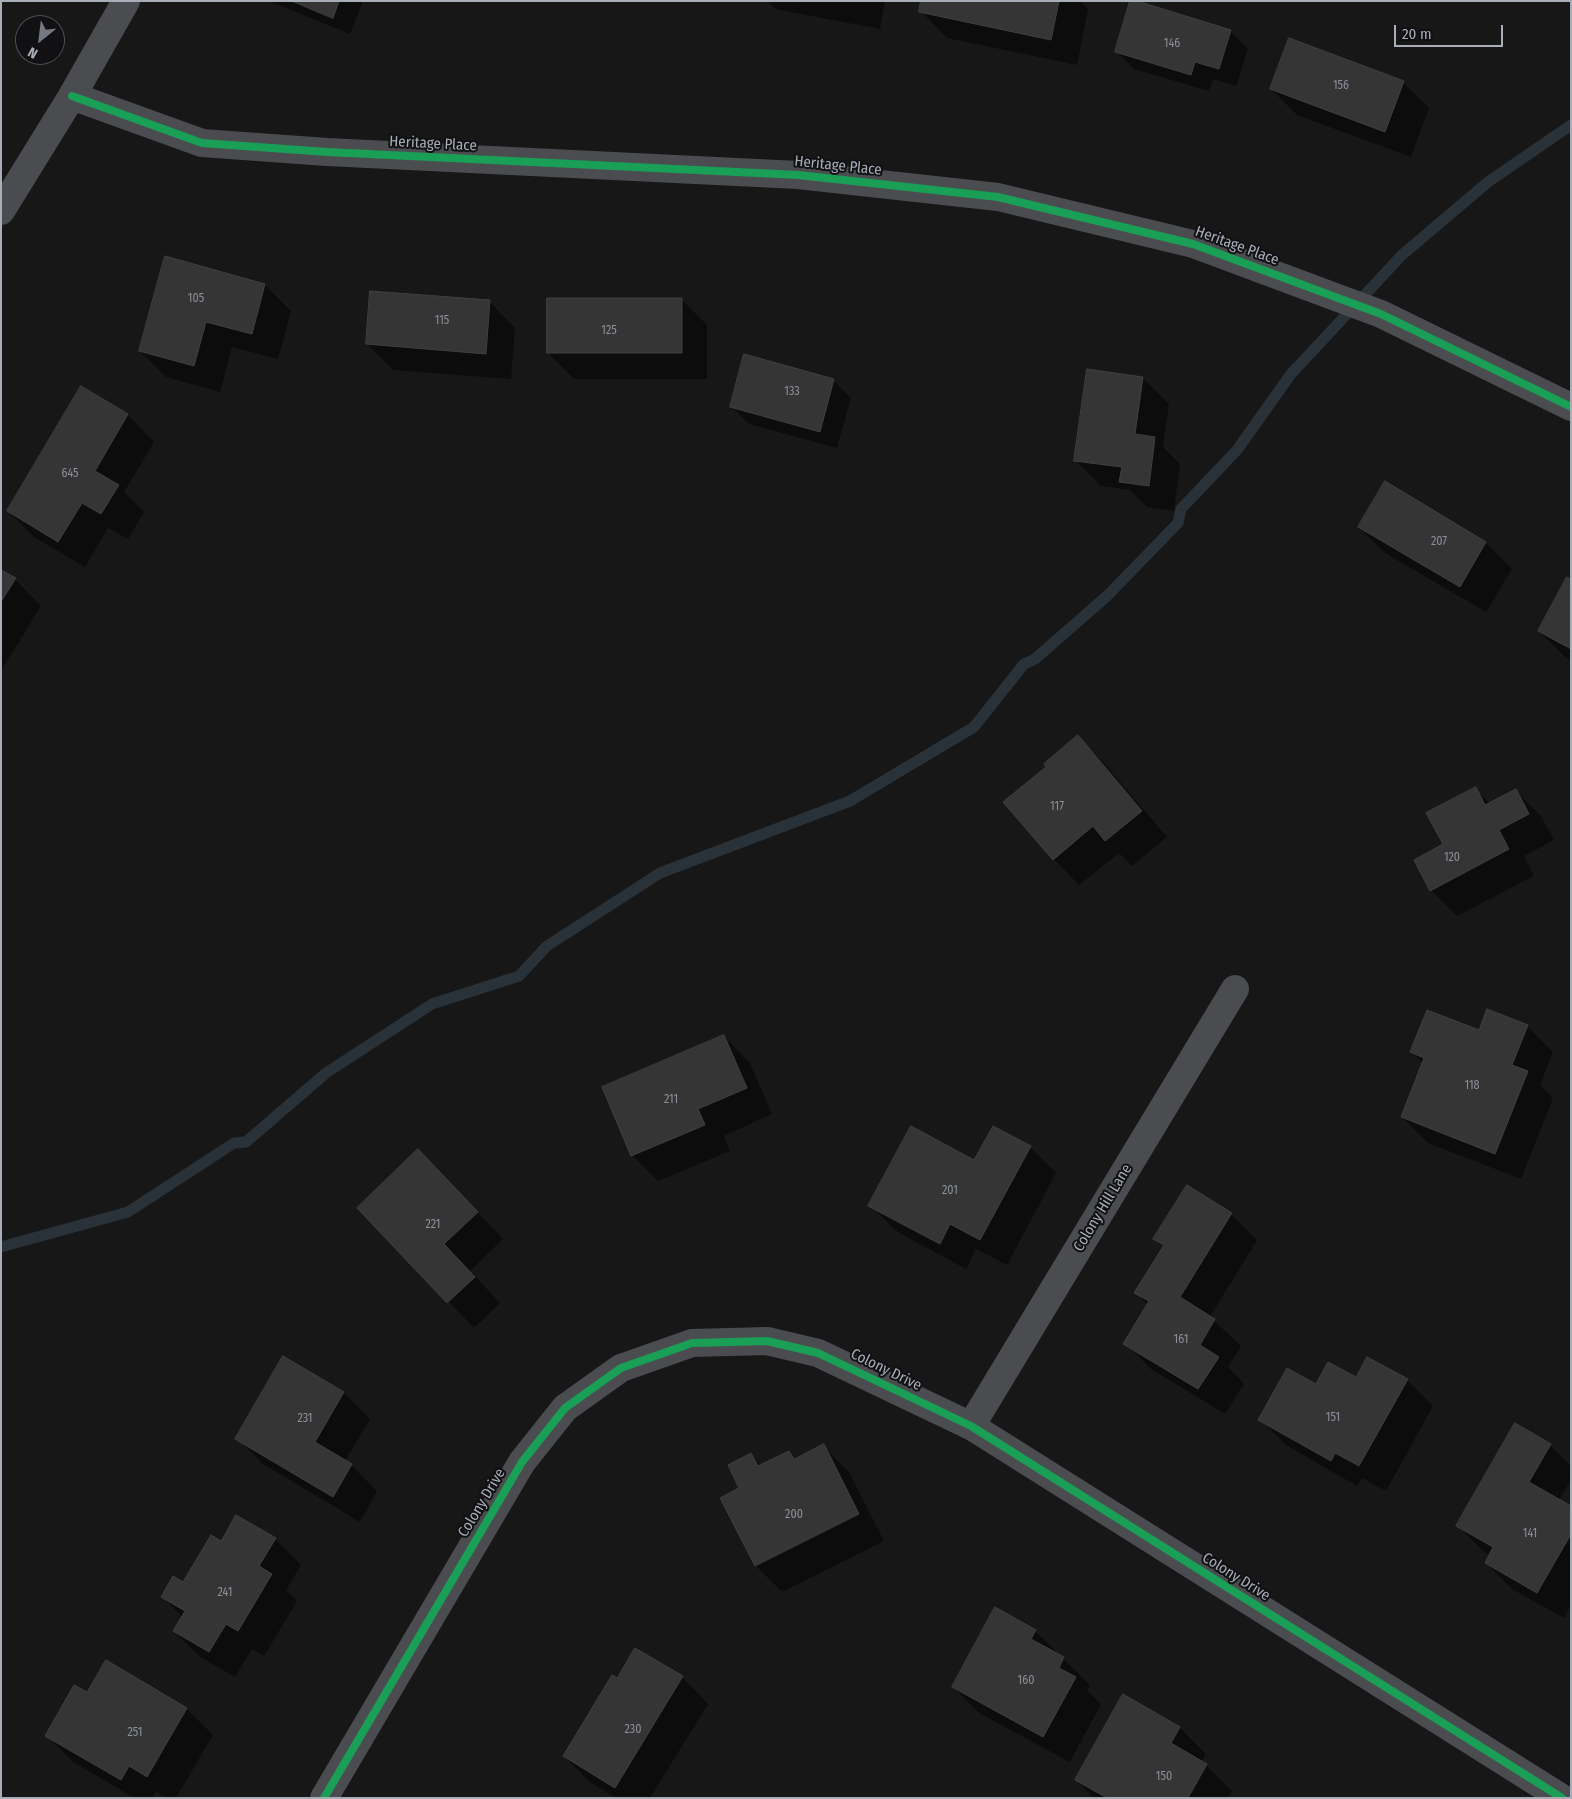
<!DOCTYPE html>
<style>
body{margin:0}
#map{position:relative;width:1572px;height:1799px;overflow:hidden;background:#171717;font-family:"Fira Sans Condensed",sans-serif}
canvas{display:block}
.frame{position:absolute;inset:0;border:2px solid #a8adb8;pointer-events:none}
.north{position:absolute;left:15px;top:15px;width:50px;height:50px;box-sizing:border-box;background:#111113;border:1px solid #4d4f55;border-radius:50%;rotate:209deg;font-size:14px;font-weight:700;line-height:20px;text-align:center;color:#a8adb8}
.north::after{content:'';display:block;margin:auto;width:18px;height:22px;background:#757880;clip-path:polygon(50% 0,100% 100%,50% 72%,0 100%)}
.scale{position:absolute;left:1394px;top:25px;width:109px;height:22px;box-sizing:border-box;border:2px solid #a8adb8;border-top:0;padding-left:6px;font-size:15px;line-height:18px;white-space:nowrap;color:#a8adb8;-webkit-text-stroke:4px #111113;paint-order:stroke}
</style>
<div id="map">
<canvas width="1572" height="1799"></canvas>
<div class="frame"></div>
<div class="north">N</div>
<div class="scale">20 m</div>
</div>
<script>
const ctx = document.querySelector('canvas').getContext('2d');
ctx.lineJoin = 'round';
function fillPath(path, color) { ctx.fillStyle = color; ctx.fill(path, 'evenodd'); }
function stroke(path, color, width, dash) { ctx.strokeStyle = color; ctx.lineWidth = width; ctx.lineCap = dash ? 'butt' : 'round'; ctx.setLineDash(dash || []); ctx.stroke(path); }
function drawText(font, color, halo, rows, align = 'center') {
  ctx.font = font + ' "Fira Sans Condensed",sans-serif'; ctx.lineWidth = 4; ctx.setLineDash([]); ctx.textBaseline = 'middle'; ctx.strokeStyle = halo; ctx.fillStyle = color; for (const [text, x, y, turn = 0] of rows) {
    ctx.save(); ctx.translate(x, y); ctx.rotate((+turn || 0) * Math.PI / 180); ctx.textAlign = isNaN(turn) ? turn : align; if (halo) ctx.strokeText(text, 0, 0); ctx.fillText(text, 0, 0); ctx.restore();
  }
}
fillPath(new Path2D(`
 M269,1h94l-13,33z
 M767,1h118l-5,28 -105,-20z
 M923,1h157l8,8 -11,56 -130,-27 -26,-27z
 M1230,31l18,18 -12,37 -23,-7 -4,12 -75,-22 -17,-17z
 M1403,82l26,26 -18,49 -114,-42 -26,-26z
 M166,258l99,27 26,26 -13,48 -46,-12 -12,45 -54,-15 -26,-26z
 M681,299l26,26v54h-133l-26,-26z
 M489,301l26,27 -4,51 -118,-9 -26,-26z
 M1143,378l26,26 -6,43 17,17 -6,47 -27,-4 -17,-17 -29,-4 -26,-26z
 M833,380l18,18 -14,50 -88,-24 -18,-18z
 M82,388l46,27 26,27 -30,50 20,20 -16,27 -20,-11 -23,39 -51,-30 -26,-26z
 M1385,483l101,60 26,26 -26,43 -101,-59 -26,-26z
 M1,571l14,8 26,27 -40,65z
 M1571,581v79l-6,-3 -26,-26z
 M1078,737l26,26 63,74 -35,29 -13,-13 -40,32 -25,-26 -6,-92z
 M1476,789l14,15 25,-14 26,26 13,24 -30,16 10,20 -77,40 -26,-26 13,-45z
 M1527,1026l26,26 -13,33 13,13 -32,81 -93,-36 -26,-26 21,-54 -11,-11 67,-20z
 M724,1036l26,27 22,51 -48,22 6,15 -72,30 -26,-26z
 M1030,1147l26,26 -49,92 -31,-16 -10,20 -70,-38 -26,-26 105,-43z
 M444,1177l59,62 -33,32 30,32 -26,25 -115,-120z
 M1231,1214l26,26 -47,77 31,29 -13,21 16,17 -19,30 -74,-45 -26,-26 23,-38 -12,-13 28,-45 -9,-8z
 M284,1358l60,35 26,26 -25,42 6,4 26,26 -17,31 -97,-58 -26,-26z
 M1368,1358l39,22 26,26 -47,85 -24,-13 -5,8 -71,-41 -26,-26 56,-33 40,-7z
 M1550,1445l21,21v14l-12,20 12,7v98l-7,13 -52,-29 -26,-26 4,-8 -6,-3 -26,-26z
 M823,1446l26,26 35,69 -102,51 -26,-26 -34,-68 19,-10 10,-33 11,11 27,-14 7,8z
 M275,1539l26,26 -15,25 11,11 -33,55 -12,-7 -17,28 -35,-20 -26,-26 8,-14 -20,-21 22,-13 38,-40z
 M1035,1631l55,54 -3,5 14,14 -31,58 -91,-49 -26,-26z
 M682,1677l26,27 -58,94h-34l-26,-16 -26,-26z
 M187,1709l26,26 -37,63h-9l-11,-7 -4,7h-17l-62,-36 -26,-27z
 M1180,1728l26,26 -5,8 5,3 26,26 -4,7h-134l-18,-18z`), '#0007');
stroke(new Path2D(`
 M1,1247l127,-35 106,-69 12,-1 80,-69 106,-69 87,-28 28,-30 113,-73 190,-72 124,-74 50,-63 11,-5 72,-63 71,-73 3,-14 56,-59 54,-76 111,-119 86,-73 83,-57`), '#2a3239', 11);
const building = new Path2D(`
 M292,1h47l-6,17z
 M921,1h138l-8,39 -132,-28z
 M1130,1h7l94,29 -12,39 -24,-7 -4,13 -76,-23z
 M1289,38l115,43 -19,51 -115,-43z
 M165,256l100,28 -13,50 -46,-12 -12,44 -55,-15z
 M370,291l120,9 -4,54 -120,-10z
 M547,298h135v55h-135z
 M744,354l90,25 -14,53 -90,-25z
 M1087,369l56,8 -8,57 20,3 -6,49 -30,-4 3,-15 -48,-6z
 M81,386l47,28 -33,57 24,14 -18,29 -19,-11 -24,39 -51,-31z
 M1385,481l101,61 -26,45 -102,-60z
 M1,570l15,8 -15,24z
 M1567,577l4,3v69l-33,-18z
 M1078,735l64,76 -37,30 -12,-15 -40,34 -50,-58 43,-35 -2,-3z
 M1476,787l9,18 31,-16 13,25 -30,16 10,19 -79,42 -16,-31 29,-16 -17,-31z
 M1487,1009l41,16 -16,40 16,6 -33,83 -94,-37 23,-59 -14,-6 17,-42 52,20z
 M724,1035l23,53 -49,21 7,16 -74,31 -29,-69z
 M911,1126l63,34 19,-34 38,20 -51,94 -30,-16 -10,20 -72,-38z
 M418,1149l60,63 -34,32 31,33 -28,26 -90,-95z
 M1187,1185l45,28 -52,84 35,22 -15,26 19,12 -21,32 -75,-45 26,-43 -15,-8 30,-48 -11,-6z
 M283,1356l61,36 -29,50 37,22 -19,33 -98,-58z
 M1367,1357l41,22 -49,87 -24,-13 -4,8 -73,-41 29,-52 29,16 12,-22 28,15z
 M1515,1423l36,21 -22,38 42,24v28l-34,59 -52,-30 8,-16 -37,-21z
 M824,1444l35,70 -104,52 -35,-68 19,-10 -11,-23 23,-12 7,13 31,-15 5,8z
 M236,1515l40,23 -17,28 13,8 -34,57 -12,-7 -17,28 -36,-21 12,-20 -24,-14 12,-21 10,6 28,-47 10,6z
 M995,1607l41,23 -5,9 33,18 -5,11 17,9 -33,60 -91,-50z
 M635,1648l48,28 -68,112 -52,-32 49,-81 5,3z
 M106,1660l81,48 -40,69 -18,-11 -8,14 -76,-44 29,-51 13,7z
 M1123,1694l57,33 -9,16 36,21 -19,34h-81l-32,-18z`);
fillPath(building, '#353536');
stroke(building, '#3f4043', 1);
stroke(new Path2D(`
 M72,96l130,47 125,9 471,23 200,22 195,47 188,70 190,93
 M1,211l71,-115 54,-95
 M971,1426l264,-437
 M324,1798l198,-336 43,-54 56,-40 71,-25 75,-2 51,12 153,73 591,372`), '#4b4c50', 28);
stroke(new Path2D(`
 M72,96l130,47 125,9 471,23 200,22 195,47 188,70 190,93
 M324,1798l198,-336 43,-54 56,-40 71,-25 75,-2 51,12 153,73 591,372`), '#1a9f57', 8);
drawText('12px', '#8b8f98', null, [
 ["146",1172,44],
 ["156",1341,86],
 ["105",196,299],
 ["115",442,321],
 ["125",609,331],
 ["133",792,392],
 ["645",70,474],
 ["207",1439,542],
 ["117",1057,807],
 ["120",1452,858],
 ["118",1472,1086],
 ["211",671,1100],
 ["201",950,1191],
 ["221",433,1225],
 ["161",1181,1340],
 ["151",1333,1418],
 ["231",305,1419],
 ["200",794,1515],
 ["141",1530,1534],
 ["241",225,1593],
 ["160",1026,1681],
 ["230",633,1730],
 ["251",135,1733],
 ["150",1164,1777]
]);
drawText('15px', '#a8adb8', '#111113', [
 ["Heritage Place",433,144,3],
 ["Heritage Place",838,166,6],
 ["Heritage Place",1237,246,20],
 ["Colony Hill Lane",1103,1208,-59],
 ["Colony Drive",886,1370,26],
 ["Colony Drive",482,1503,-59],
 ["Colony Drive",1236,1577,32]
]);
</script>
